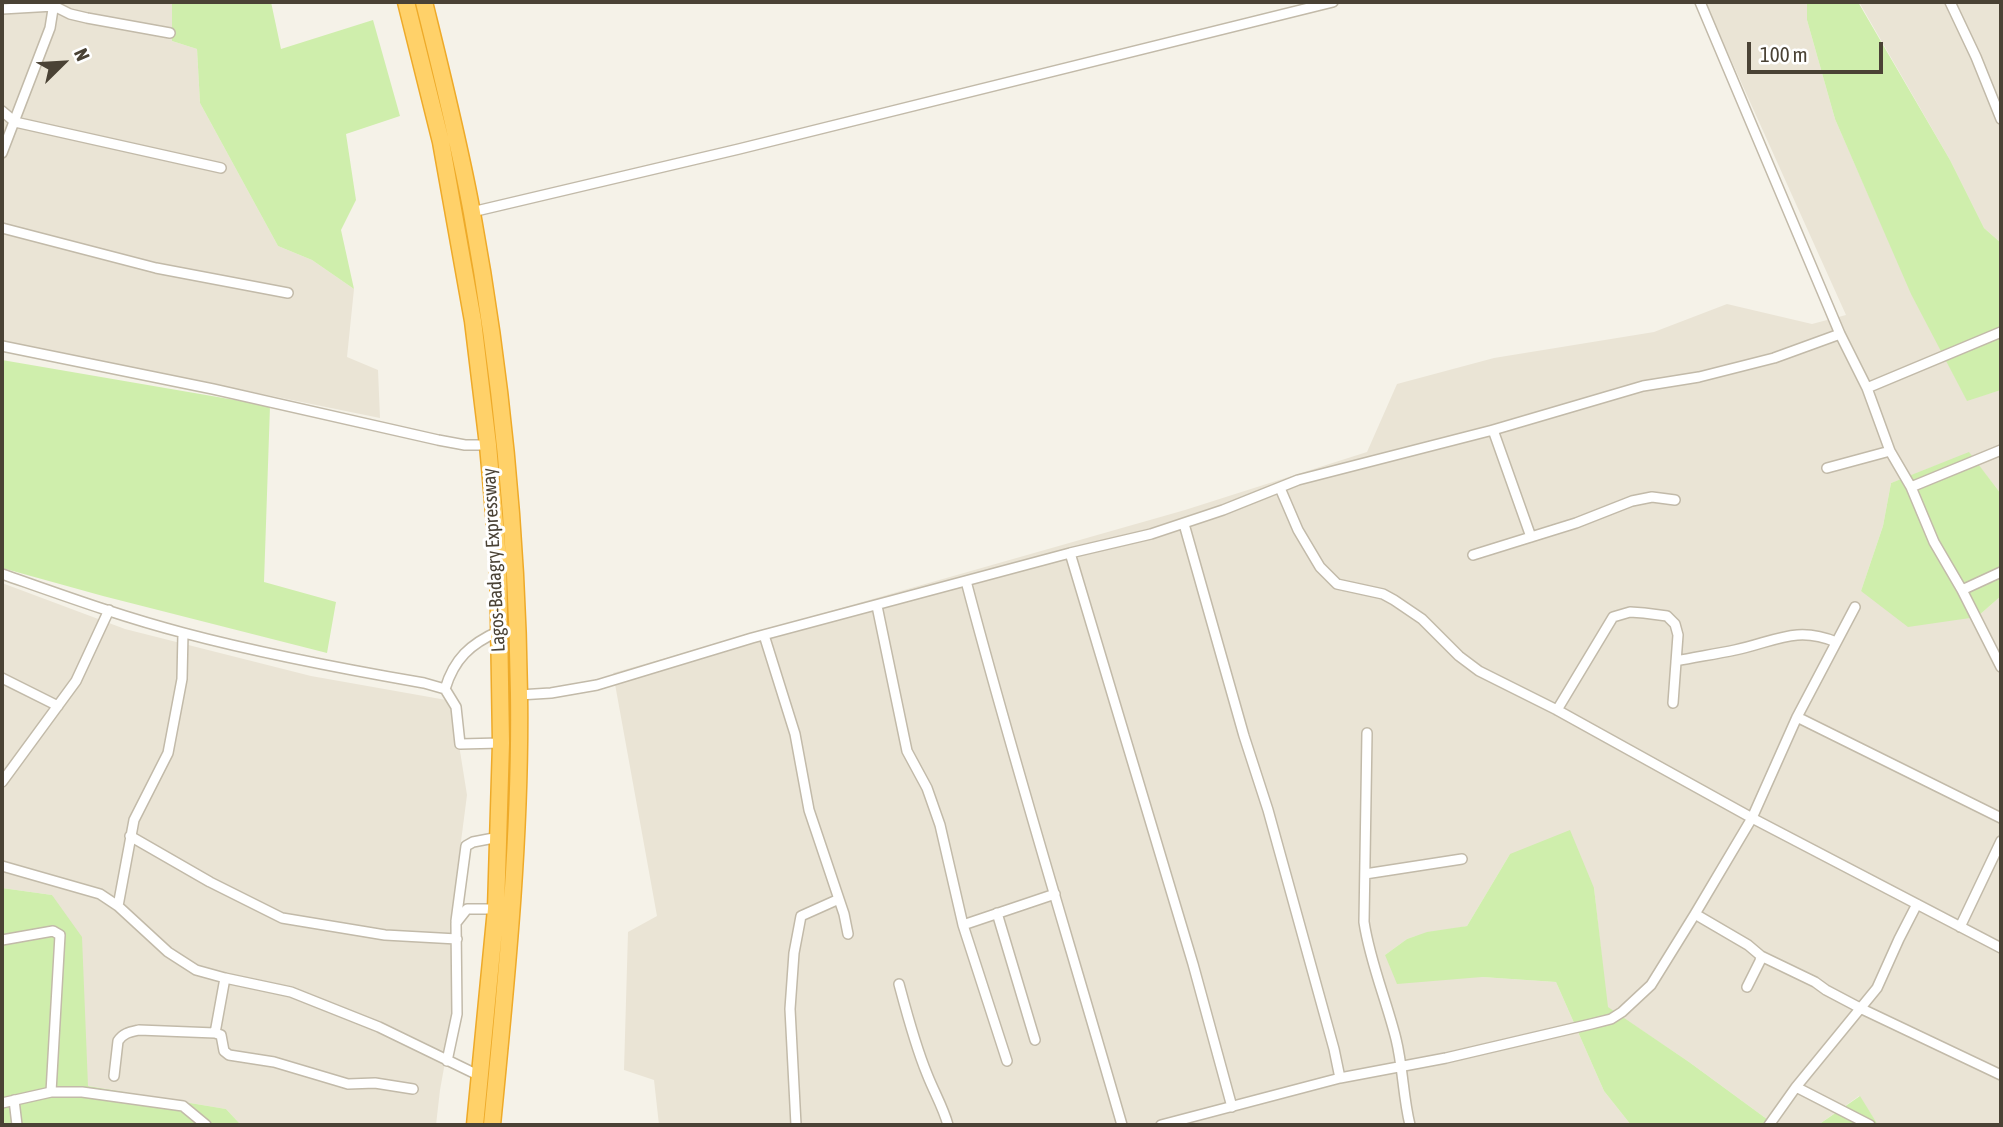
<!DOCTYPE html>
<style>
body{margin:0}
#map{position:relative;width:2003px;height:1127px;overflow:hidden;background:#f5f2e8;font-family:"Asap Condensed",sans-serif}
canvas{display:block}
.frame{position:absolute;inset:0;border:4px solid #4a4235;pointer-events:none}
.north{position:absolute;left:28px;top:28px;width:70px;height:70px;-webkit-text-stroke:5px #fff;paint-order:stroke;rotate:66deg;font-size:19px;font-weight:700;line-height:28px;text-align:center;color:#4a4235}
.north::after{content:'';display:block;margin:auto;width:24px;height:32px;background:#4a4235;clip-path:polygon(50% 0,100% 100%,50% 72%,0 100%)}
.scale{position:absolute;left:1747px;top:42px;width:136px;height:32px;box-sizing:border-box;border:4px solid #4a4235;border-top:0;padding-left:9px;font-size:21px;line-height:24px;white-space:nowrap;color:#4a4235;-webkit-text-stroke:5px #fff;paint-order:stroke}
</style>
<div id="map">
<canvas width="2003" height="1127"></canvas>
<div class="frame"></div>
<div class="north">N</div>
<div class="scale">100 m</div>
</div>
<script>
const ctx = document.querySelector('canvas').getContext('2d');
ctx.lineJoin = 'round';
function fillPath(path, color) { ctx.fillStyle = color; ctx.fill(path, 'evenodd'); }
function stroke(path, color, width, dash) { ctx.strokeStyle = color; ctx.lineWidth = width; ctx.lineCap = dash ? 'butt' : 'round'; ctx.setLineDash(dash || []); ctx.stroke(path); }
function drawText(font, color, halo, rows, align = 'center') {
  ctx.font = font + ' "Asap Condensed",sans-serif'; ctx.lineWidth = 6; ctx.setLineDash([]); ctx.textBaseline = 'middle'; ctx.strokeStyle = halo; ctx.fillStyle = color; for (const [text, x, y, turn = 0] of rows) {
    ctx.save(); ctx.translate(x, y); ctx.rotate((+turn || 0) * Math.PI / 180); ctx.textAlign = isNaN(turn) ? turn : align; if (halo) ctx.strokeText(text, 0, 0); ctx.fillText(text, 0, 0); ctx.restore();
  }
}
fillPath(new Path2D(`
 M2,2h170v39l25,8 3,54 78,143 34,14 42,29 -7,68 31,13 2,48 -378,-77z
 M1705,2h102v18l28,99 77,175 55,106 34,-10v104l-32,-41 -78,30 -8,43 -22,65 116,26 24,-21v529h-123l-19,-29 -41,29h-43l-86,-63 -82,-55 -13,-119 -84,-34 -43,72 -51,10 -9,3 -22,16 97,22 74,5 48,109 27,34h-972l-5,-45 -30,-10 4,-138 29,-16 -44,-243 572,-163 182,-58 30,-68 97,-26 160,-26 73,-28 85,20 34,-9z
 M1859,2h142v241l-17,-15 -34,-68z
 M2,583l123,46 186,47 141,25 15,94 -11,85 -2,132 -14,78 -4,35h-195l-15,-16 -138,-23 -36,-191 -50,-7z`), '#eae4d5');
fillPath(new Path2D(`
 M172,2h99l10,47 92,-29 27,96 -54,18 10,66 -15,30 13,59 -42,-29 -34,-14 -78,-143 -3,-54 -25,-8z
 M1807,2h51l92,158 34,68 17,15v147l-34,11 -56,-107 -76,-175 -28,-99z
 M2,360l268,46 -6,176 72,20 -9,51 -224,-57 -101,-28z
 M1969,452l32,42v102l-24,21 -69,10 -47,-36 22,-65 8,-43z
 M1570,830l24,58 14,119 81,55 86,63h-144l-27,-34 -48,-109 -74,-5 -85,7 -12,-29 22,-16 20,-7 40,-6 43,-72z
 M2,888l50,7 30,42 6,149 138,23 15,16h-239z
 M1860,1096l18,29h-60z`), '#cfeeac');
const street = new Path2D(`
 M1700,2l140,332 27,54 23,63 21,36 23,55 28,48 39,77
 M1950,2l26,55 25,62
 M2,9l52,-3 16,8 17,4 83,15
 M2,111l13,11 206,46
 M2,153l48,-125 4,-25
 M472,212l267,-63 594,-147
 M2,228l154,40 132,25
 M2,346l211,43 225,51 27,5h23
 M1867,388l134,-56
 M1493,430l38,107
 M1827,468l63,-17
 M1911,487l90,-37
 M1280,488l18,42 22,37 17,17 46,10 11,6 28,19 37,37 20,15 78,39 195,108 249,130
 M1184,524l60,212 24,74 66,239 6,29
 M1070,553l123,411 39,143
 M1473,555l103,-32 56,-22 20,-4 23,3
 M2,574c60,21 120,43 182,59 79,21 159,36 240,50l21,6 11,18 4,37 41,-1
 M966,581c48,183 104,363 156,544
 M1962,590l39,-18
 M877,606l30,145 20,37 13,37 23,100 92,-31
 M764,635l31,99 14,76 35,104 4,20
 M1676,661c20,-4 40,-7 59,-11 39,-8 61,-25 101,-8
 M2,678l56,28
 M445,689c9,-30 25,-45 54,-58
 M519,695l32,-2 46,-8 155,-47 318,-85 81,-19 72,-24 75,-30 195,-50 150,-44 56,-9 75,-19 66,-24
 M1557,710l56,-93 17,-5 14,1 23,3 8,8 3,11 -5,68
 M1797,717l204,101
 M1367,733l-3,189c6,40 22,77 32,117 7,28 7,58 14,86
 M2,782l74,-101 33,-71
 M130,836l80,46 72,36 103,17 72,4
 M2,866l98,28 18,12 50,46 28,18 29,8 66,14 88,35 101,49
 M1365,874l97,-15
 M118,906l16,-86 34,-67 14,-74 1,-46
 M997,913l38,127
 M1695,914l53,31 13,11 -1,5 -13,26
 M456,921l10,-75 7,-4 26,-5
 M963,925l44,136
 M1960,927l41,-86
 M2,940l51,-9 7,4 -9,157
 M1761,956l54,26 11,8 36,19 139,66
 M899,984c8,30 16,61 28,90 7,18 16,33 21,51
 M215,1033l10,-55
 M447,1061l10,-47 -1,-91 11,-14h29
 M114,1076l4,-35c5,-8 12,-9 21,-11l76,3 6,2 3,16 5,4 45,7 74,22 27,-1 38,6
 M1796,1087l74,38
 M14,1100l3,25
 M2,1103l49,-11h31l101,14 23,19
 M796,1125l-6,-116 4,-56 7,-37 38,-17
 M1161,1125l179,-47 106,-20 145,-34 20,-5 11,-7 29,-27 44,-71 57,-96 45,-101 58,-110
 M1769,1125l27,-38 81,-99 22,-49 18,-35`);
const highway = new Path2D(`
 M406,2l35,140 32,179 15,124 10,114 3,184 -5,166 -21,216
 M424,2c17,69 35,140 48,211 29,158 45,320 47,481 2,144 -13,288 -27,431`);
stroke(street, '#c2baa9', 12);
stroke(highway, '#eeaa29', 19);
stroke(street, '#fff', 9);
stroke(highway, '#ffd169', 16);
drawText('19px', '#4a4235', '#fff', [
 ["Lagos-Badagry Expressway",494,560,-93]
]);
</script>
